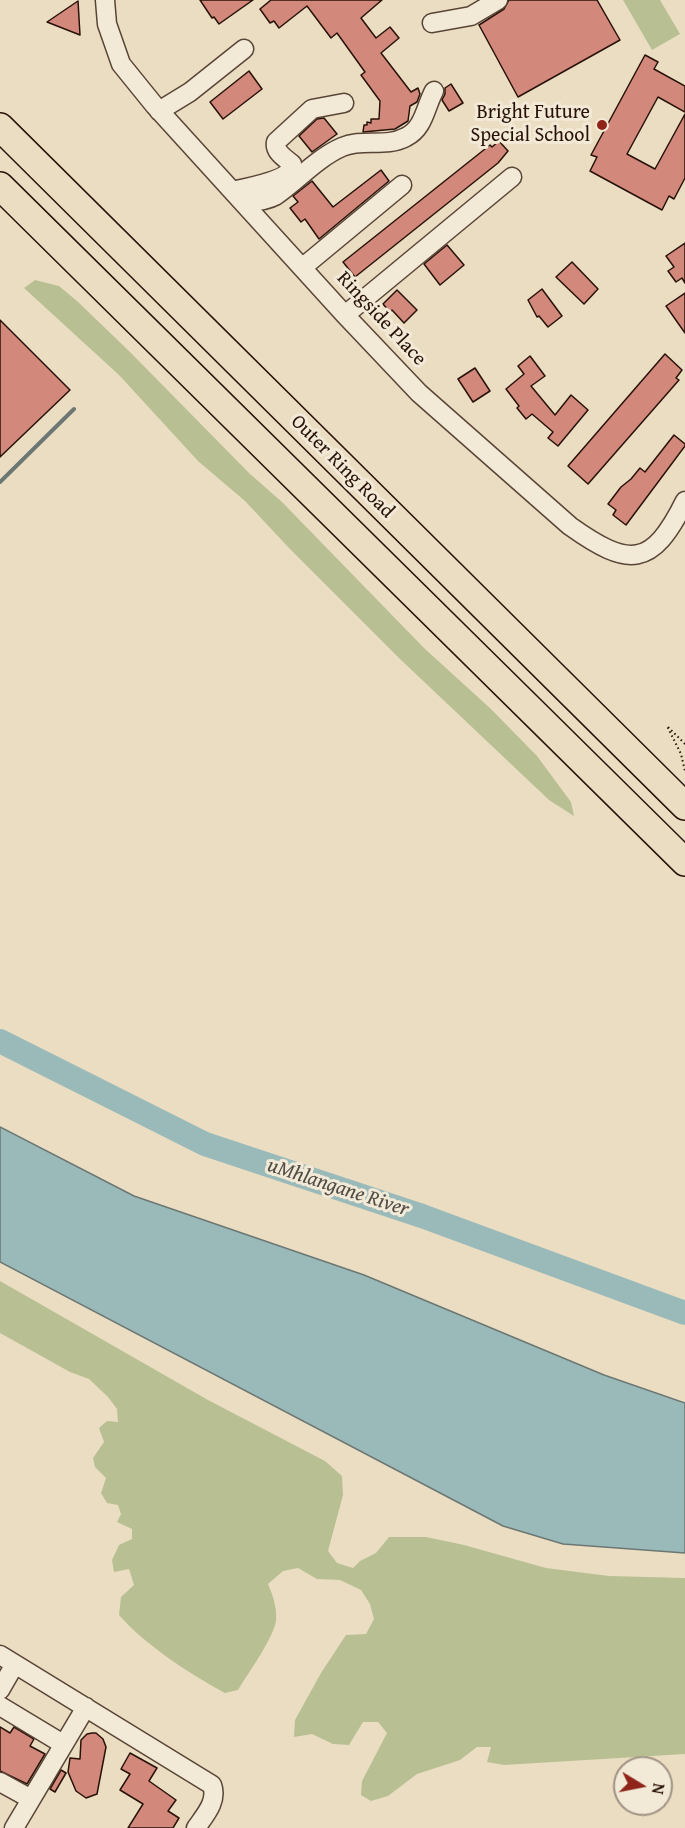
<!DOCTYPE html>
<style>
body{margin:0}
#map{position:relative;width:685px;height:1828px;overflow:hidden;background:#ebddc2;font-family:"Gentium Book Plus",serif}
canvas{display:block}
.north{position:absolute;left:613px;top:1756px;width:60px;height:60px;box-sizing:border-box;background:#f2e9d7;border:2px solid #a19384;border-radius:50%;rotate:100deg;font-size:16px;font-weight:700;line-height:24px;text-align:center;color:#281208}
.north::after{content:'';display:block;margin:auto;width:21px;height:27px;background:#8f2418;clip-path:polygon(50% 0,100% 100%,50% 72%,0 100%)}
</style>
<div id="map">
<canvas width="685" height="1828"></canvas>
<div class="north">N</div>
</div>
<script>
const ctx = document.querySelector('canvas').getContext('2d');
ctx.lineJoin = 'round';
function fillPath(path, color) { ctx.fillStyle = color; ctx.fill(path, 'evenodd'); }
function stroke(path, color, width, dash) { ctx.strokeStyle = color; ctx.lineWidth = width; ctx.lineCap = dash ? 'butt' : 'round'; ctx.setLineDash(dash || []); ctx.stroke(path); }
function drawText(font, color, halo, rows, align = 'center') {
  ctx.font = font + ' "Gentium Book Plus",serif'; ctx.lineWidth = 6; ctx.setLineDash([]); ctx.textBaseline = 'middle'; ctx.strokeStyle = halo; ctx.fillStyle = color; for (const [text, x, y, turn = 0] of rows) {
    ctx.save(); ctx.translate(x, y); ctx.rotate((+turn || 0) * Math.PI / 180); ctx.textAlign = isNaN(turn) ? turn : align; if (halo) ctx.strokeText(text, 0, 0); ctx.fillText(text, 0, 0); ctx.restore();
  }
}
fillPath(new Path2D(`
 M623,0h37l20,34 -28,16z
 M35,280l24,6 18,15 53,51 119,121 33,29 142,146 67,61 46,47 34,46 3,14 -25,-16 -149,-141 -110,-110 -45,-48 -47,-40 -79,-86 -95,-87z
 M0,1281l208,119 117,61 17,15 1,19 -15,56 9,12 16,5 7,-7 16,-8 13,-16h37l38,8 82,23 63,8 76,2v176l-181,11 -17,-3 4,-15h-14l-17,13 -43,14 -29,22 -17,5 -10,-6 1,-14 25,-48 -9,-11h-15l-14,23 -16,-1 -21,-10 -18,3 1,-17 26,-47 25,-38 20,-1 8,-15 -4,-15 -9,-14 -21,-10 -23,-1 -19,-11 -15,3 -15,13c5,12 9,23 8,36 -1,16 -29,55 -38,70l-13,3c-35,-19 -80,-48 -106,-78l2,-18 13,-12 -5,-16 -15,3 -2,-12 7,-15 13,-6v-10l-15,-7 4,-8 -3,-9 -11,-2 -6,-10 5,-15 -11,-11 -2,-9 11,-16 -5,-14 8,-7 11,1 -1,-13 -9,-12 -19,-18 -19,-7 -70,-39z`), '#b8c093');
const water = new Path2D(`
 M0,1127l134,69 230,79 240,100 81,28v150l-122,-9 -60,-18 -503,-264z`);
fillPath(water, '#9ababa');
stroke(water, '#6c7773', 1.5);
stroke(new Path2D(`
 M0,482l74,-73`), '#6c7773', 4);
stroke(new Path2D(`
 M0,1041l205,103 217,72 263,97`), '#9ababa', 24);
const building = new Path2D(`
 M200,0h53l-34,24 -5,-7 -2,1z
 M271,0h111l-21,18 15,20 14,-11 9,11 -18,15 30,39 7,-4 2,6 -3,8 -7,4 -2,15 -13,8 -32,3 1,-7h3v-3l4,1v-4h8l1,-18 -19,-26 4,-3 -28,-39 -6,5 -24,-32 -28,22 -5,-7 -4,2 -10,-14z
 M509,0h88l23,40 -102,57 -39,-72 25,-16z
 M78,1l2,34 -33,-13z
 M645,55l13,7 -4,7 31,17v26l-27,-15 -31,57 28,15 30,-55v64l-11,21 -5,-3 -7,14 -72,-39 7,-14 -6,-2z
 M249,71l13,18 -39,30 -13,-17z
 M451,84l12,19 -14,8 -7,-11 3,-6v-6z
 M324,118l13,16 -25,18 -13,-16 18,-17z
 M499,141l9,10 -10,12 -143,114 -12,-15 147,-117 2,2z
 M381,170l8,11 -70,58 -14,-20 -4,3 -11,-14 8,-6 -5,-6 19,-15 21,26z
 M685,243v40l-3,-5 -6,4 -8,-11 6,-4 -8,-11z
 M447,245l17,20 -24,20 -16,-21z
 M572,262l26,27 -14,15 -28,-27z
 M542,289l20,27 -14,11 -9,-11 -2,1 -9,-17z
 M397,290l20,20 -13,13 -12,-13 -2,2 -7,-8z
 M685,293v40l-19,-27z
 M0,320l70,70 -70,67z
 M665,354l17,16 -6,8 3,2 -91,104 -20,-18z
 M530,356l15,20 -14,10 24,29 16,-20 17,15 -30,36 -10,-8 5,-6 -21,-18 -6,5 -9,-11 2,-2 -13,-17 18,-15 -6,-8z
 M475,368l15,23 -17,11 -15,-23z
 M674,435l11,9v2l-59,79 -13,-10 3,-5 -8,-6 13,-17 10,-8 9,-11 5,4z
 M0,1727l10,6 4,-6 20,12 -4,7 15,8 -18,30 -27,-13z
 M92,1733h4l7,6 3,8 -9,47 -11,4 -10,-7 -8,-19 2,-14 10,1 1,-19 6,-6z
 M130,1753l27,15 -8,13 27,19 -8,11 11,7 -6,10h-45l15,-24 -23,-14 10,-16 -9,-5z
 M61,1770l5,3 -11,19 -5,-3z`);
fillPath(building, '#d3887c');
stroke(building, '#281208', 1.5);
const minor = new Path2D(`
 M105,0l2,24 14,40 34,42 190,209 74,78 151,133c59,42 82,42 115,-25
 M432,23l39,-7 27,-16
 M159,111l31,-19 54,-43
 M233,191c14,-4 58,-10 59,-27 -7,-6 -18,-12 -16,-22l36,-33 32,-6
 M244,203c10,-1 22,-2 31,-7 22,-15 42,-38 67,-49 20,-9 44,1 64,-10 18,-9 19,-29 28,-46
 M303,267l99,-82
 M345,315l167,-138
 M0,1655l212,130c6,16 -7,30 -16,43
 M0,1690l15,-26
 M0,1706l63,38
 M0,1782l31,17
 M14,1828l72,-121`);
const highway = new Path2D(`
 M0,127l685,679
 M0,186l685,676`);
stroke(minor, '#594536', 21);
stroke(highway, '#281208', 30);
stroke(new Path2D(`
 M685,744l-18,-18 14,28 4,17`), '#281208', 2, [1.5, 3]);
stroke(minor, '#f2e9d7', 18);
stroke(highway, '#ebddc2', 27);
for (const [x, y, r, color] of [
 [602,125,6,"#8f2418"]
]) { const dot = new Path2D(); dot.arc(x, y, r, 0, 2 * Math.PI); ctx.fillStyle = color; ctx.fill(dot); stroke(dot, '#f2e9d7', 2); }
drawText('20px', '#281208', '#f2e9d7', [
 ["Bright Future",590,113],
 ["Special School",590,136]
], 'right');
drawText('20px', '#281208', '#f2e9d7', [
 ["Ringside Place",381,319,47],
 ["Outer Ring Road",342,467,45]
]);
drawText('italic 21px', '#504d46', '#f2e9d7', [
 ["uMhlangane River",338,1188,18]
]);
</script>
